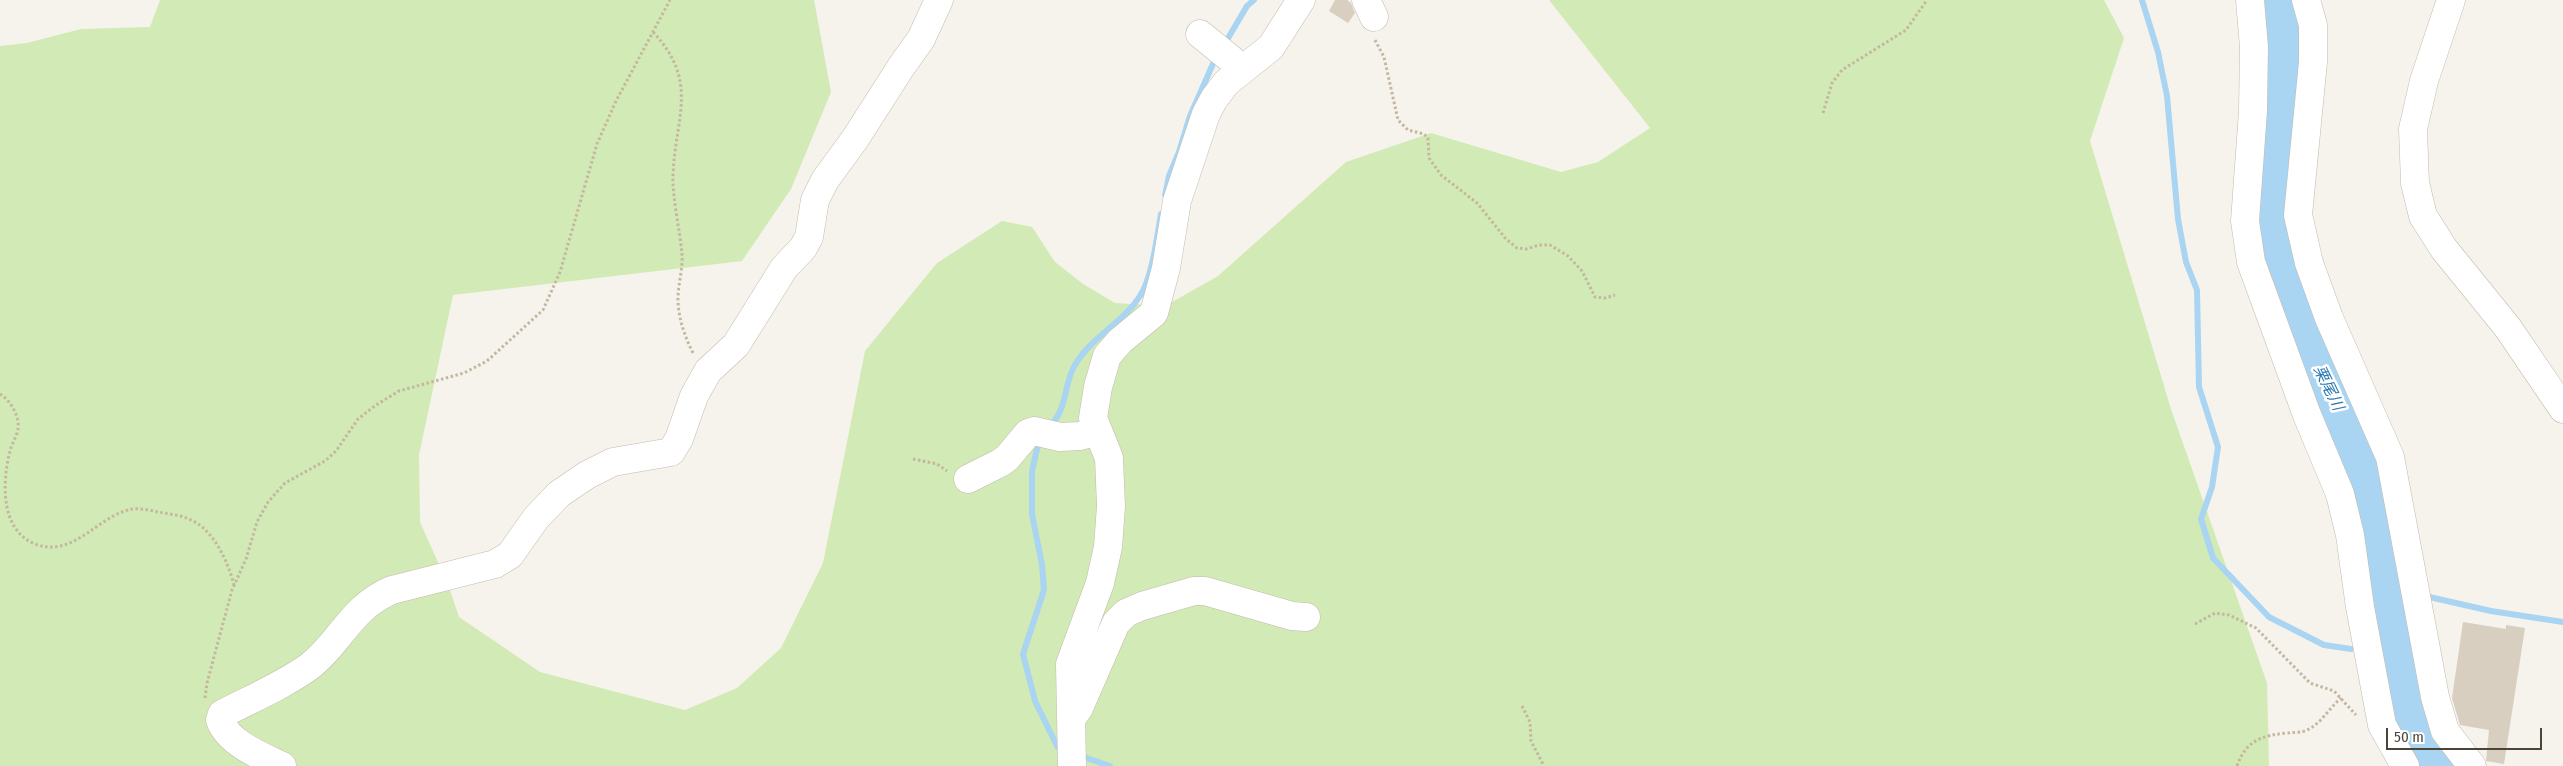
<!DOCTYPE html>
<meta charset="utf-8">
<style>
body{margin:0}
#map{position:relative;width:2563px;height:766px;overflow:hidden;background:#f6f3ec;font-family:"Fira Sans Condensed",sans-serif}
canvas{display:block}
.scale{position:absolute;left:2386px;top:728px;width:156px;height:22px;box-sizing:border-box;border:2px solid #4b4439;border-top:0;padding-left:6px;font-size:15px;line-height:18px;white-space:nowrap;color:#4b4439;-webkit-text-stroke:4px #fff;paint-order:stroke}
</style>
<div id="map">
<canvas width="2563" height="766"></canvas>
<div class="scale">50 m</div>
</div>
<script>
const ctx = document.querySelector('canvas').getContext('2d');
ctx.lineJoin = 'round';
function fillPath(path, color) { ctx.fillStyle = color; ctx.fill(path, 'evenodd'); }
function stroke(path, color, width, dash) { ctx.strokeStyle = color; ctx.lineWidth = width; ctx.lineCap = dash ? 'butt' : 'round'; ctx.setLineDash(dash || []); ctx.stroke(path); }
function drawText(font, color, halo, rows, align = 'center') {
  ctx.font = font + ' "Fira Sans Condensed","Noto Sans JP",sans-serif'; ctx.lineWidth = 5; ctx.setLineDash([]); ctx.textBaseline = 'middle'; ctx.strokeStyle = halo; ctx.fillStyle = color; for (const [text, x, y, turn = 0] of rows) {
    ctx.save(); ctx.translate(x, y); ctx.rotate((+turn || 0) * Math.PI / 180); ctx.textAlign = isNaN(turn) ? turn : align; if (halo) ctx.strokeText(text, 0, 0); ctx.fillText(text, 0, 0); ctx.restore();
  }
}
fillPath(new Path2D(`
 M160,0h654l17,92 -40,97 -49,72 -289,34 -34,160 1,67 29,65 10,30 81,55 145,38 52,-22 44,-40 42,-85 42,-212 72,-88 65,-42 30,6 23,35 28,22 32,19 50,3 53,-30 128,-114 85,-29 130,39 37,-10 52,-34 -101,-128h555l20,38 -34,103 81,268 96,274 2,83h-2269v-720l27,-3 54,-14 69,-2z`), '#d2eab5');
stroke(new Path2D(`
 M2142,0l16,52 9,44 11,123 8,43 11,28 2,97 19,60 -6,40 -11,32 12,39 56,59 55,28 27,4
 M1224,45l23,-39 7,-6
 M1165,195l4,-19 10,-24 11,-36 26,-59
 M1048,427c20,-15 15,-43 27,-62 16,-28 48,-42 65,-69 12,-18 17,-59 21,-82
 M1039,440l-7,31v43l10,51 2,25 -21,64 12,47 22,45 5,6
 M2425,596l66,15 72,11
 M1081,756l29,10`), '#a9d4f2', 6);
stroke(new Path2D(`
 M2278,0l7,77 -12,148 21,80 20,54 32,67 21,63 53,255 19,22`), '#a9d4f2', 38);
fillPath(new Path2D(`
 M1335,0h12l4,3 4,10 -7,10 -19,-12z
 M2463,622l43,7v-4l19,3 -21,136 -18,-3 3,-31 -29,-5 -8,-27z`), '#d8cfc1');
const minor = new Path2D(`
 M1366,0l8,17
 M2250,0l4,47 -1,64 -8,110 6,41 56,153 33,79 10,41 10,72 22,118 23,41
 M2306,0l7,25v37l-15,153 11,48 20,55 61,139 45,240 10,34 27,35
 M2451,0l-27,81 -11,48 2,54 8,33 21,33 64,79 55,81
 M1200,34l43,35
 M968,479l32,-16 7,-5 21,-25 6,-2 26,6 20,-1 18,-5
 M1072,718l7,-10 37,-85 10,-10 16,-7 52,-15h11l87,25 14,1
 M282,766c-21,-10 -54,-23 -62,-46l2,-6c29,-15 62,-29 88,-48 31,-24 41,-59 82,-76l103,-26 15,-9 26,-37 23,-24 28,-19 26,-13 58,-10 8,-13 15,-43 14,-25 28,-26 48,-77 19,-20 6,-11 6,-37 10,-20 30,-41 46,-72 20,-28 18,-39
 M1072,766l-2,-102 30,-81 8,-36 3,-41 -2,-48 -16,-40 5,-31 9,-31 13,-15 34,-28 12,-45 11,-67 29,-87 8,-15 12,-16 45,-36 30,-47`);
stroke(minor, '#c2bbae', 29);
stroke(new Path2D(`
 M653,32c47,50 22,86 20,143 -1,22 7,55 9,79 1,15 -4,30 -4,45 0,19 7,38 15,54
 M1375,40l9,17 14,63 10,10 16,4 4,4 1,20 12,17 36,28 29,36 11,9 9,1 13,-4h11l18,11 14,15 13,26 10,1 10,-3
 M1823,113l9,-30 10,-13 64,-40 21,-30
 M0,394c10,6 20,22 18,35 -1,7 -6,14 -8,22 -8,31 -10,79 25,93 38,14 60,-25 93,-34 8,-3 21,0 30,2 11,2 23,3 33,8 23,10 37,42 43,65
 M913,459l24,5 10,7
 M2195,624l20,-11 14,2 27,13 54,55 24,8 22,24
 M205,698l2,-15 25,-93 14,-31 11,-37 11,-20 17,-19 40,-22 11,-10 22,-32 18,-14 23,-14 65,-18 23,-12 56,-51 17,-38 37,-128 19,-43 54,-101
 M1522,706l8,16 1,19 13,25
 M2237,766c9,-26 26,-31 51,-33 6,-1 14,0 19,-3 14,-6 22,-22 34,-32`), '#c4b79f', 3, [2.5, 2.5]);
stroke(minor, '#fff', 28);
drawText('italic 16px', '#2e7ab2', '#fff', [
 ["栗尾川",2328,388,64]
]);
</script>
